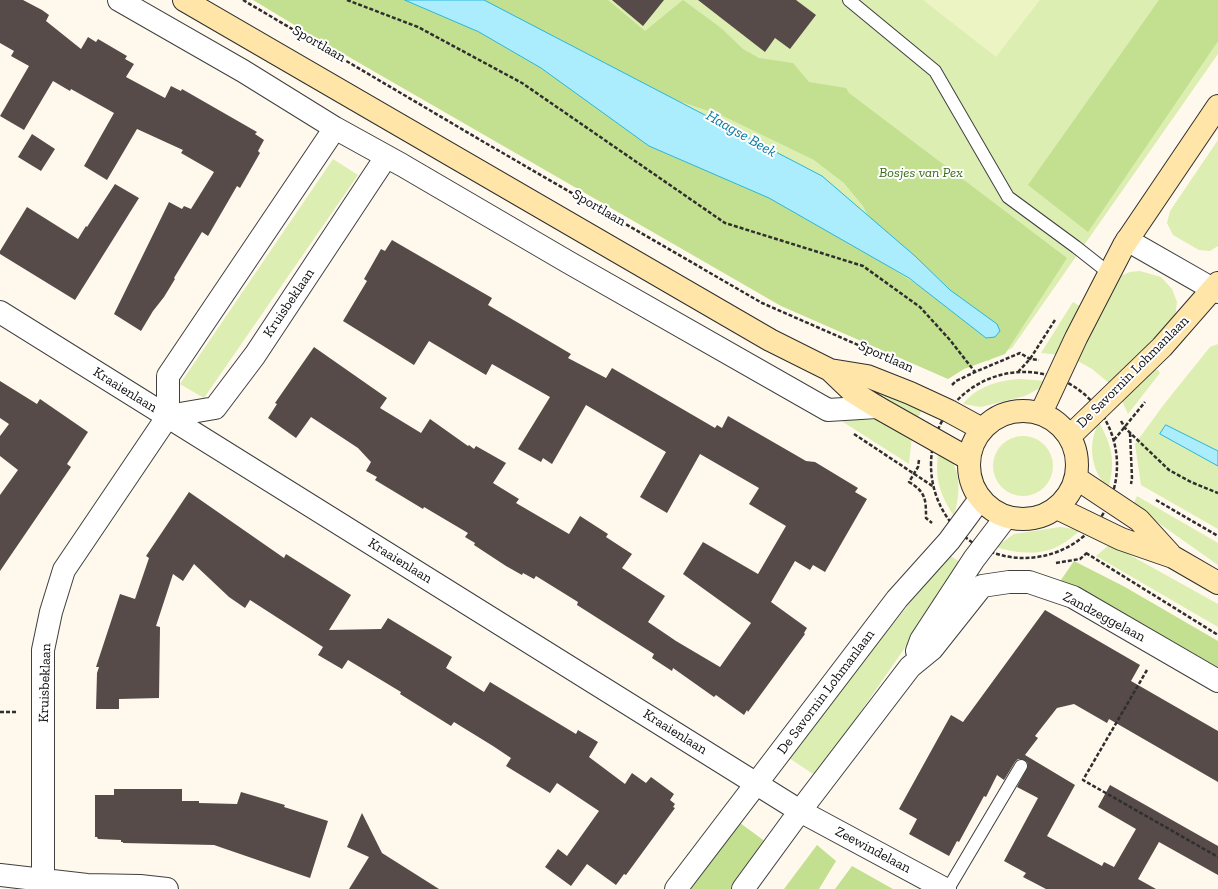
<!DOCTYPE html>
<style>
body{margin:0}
canvas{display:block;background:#fff8ec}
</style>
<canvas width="1218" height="889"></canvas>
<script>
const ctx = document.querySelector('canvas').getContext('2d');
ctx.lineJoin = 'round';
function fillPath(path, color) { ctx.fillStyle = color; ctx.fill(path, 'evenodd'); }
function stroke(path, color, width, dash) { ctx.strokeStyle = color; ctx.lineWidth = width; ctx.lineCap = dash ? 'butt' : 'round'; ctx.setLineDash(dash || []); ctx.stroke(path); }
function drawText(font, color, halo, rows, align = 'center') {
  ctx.font = font + ' "Zilla Slab",serif'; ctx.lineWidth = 4; ctx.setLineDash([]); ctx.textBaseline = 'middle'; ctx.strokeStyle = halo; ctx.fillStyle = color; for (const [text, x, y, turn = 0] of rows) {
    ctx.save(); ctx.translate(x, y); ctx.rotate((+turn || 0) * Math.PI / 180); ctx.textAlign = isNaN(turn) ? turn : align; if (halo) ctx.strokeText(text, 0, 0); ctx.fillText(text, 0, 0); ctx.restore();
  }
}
fillPath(new Path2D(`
 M263,0h955v54l-206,294 -24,13z
 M1218,140v106l-8,5 -11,-1 -26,-15 -6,-12 3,-12z
 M333,159l25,16 -154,223 -24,-14z
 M1140,271l21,6 11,12 5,13 -2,15 -8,13 -58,53 -17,-14 -16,-9 44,-84 10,-4z
 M1073,302l8,5 -21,48 -19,-2z
 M1218,344v185l-77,-44 -6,-41 30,-41 45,-56z
 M1154,369l4,1 2,3 -32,41 -7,-15z
 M1020,379l26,2 -4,6 -17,9 -44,11 -18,-3c13,-17 36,-24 57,-25z
 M872,385l50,24 -4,9 -49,-26z
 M840,420h38l34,16 -3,28z
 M1099,422c13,24 17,40 9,67 -17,-19 -21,-44 -9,-67z
 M993 466a30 30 0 1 1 60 0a30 30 0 1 1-60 0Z
 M939,449c4,4 9,7 12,11 11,17 8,38 3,56 -15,-23 -20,-39 -15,-67z
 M1137,496l81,47v22l-85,-60z
 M1060,527l21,3c-9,7 -18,15 -29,19 -18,6 -39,4 -56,-2l18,-13z
 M1110,544l108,60v23l-122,-71z
 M949,555l14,9 -147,212 -30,-20z`), '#dceeb1');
fillPath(new Path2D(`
 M253,0h152l74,32 62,36 108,78 120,52 117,67 33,21 67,52 11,-14 -47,-34 -35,-34 -47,-40 -5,-10 -19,-23 -30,-23 -91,-44 -47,-16 -192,-100h124l37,31 38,-31 38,28 22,21 16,9 34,5 16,19 37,6 3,5 218,165 -62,96 -41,15 -16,10 -167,-73 -465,-268z
 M1159,0h59v41l-130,191 -60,-47z
 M1074,561l51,26 93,54v29l-159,-87z
 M740,823l26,19 -33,47h-42z
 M817,845l19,16 -17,28h-35z
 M852,866l41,23h-58z`), '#c2e08f');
fillPath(new Path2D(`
 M923,0h117l-44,57z`), '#ecf4c4');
const water = new Path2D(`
 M405,0h79l338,176 93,80 35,34 47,34 3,7 -5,6 -9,1 -77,-60 -140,-80 -120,-52 -108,-78 -62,-36z
 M1166,425l52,26v15l-58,-32z`);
fillPath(water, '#abedfc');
stroke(water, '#2ab5db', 1);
fillPath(new Path2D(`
 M0,0h23l19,10 7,5 -3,6 35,28 7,-12 8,5 2,-3 29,17 -2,3 9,5 -8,13 39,21 6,-12 10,5 1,-2 75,43 -2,2 9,6 -6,11 2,2 -20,35 -3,-2 -29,50 -6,-4 -28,46 1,1 -11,18 -11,14 -12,20 -27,-17 55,-112 13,7 2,-3 7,3 23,-37 -33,-19 2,-3 -46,-21 -30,51 -23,-14 30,-53 -43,-24 -1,2 -17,-10 -29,49 -24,-14 29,-50 -18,-10 3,-5 -14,-8z
 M612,0h52l-21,26z
 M698,0h98l20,15 -26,34 -15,-11 -10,14z
 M32,134l23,15 -14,22 -23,-14z
 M115,184l24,14 -64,102 -75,-46v-3l27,-44 51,32 8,-13 1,1z
 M392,240l100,58 -4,7 83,49 -3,4 38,20 6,-10 103,60 2,-3 5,3 6,-12 78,45 9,1 43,26 -3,4 12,7 -42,73 -12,-7 -3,5 -15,-9 -24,41 36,26 -3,5 1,1 -57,78 -1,-2 -3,5 -28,-20 -2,2 -41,-29 -1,3 -20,-13 2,-4 -77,-49 1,-3 -42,-26 -2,3 -11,-6 -1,2 -16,-9 -32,-21 1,-2 -10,-6 3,-4 -44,-26 -1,2 -48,-29 2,-3 -11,-6 5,-9 -13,-14 -47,-31 -15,21 -28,-20 9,-14 -2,-1 39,-56 73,51 -7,10 41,25 9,-14 38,27 1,-1 5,4 2,-3 30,17 -13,20 26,16 -3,4 53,31 11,-18 28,18 -2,3 26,17 -10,14 43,28 -17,26 28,19 44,26 31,-44 -68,-49 20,-32 55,32 28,-48 -37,-22 10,-16 -59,-34 -33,59 -27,-16 26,-45 -80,-47 -34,59 -9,-6 -2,4 -23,-13 32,-52 -58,-33 -6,11 -57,-34 -15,24 -71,-44 24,-40 -3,-2 17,-30 4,2z
 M0,381l37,23 3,-5 48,33 -21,32 4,3 -71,104v-76l18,-25 -18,-14v-20l9,-12 -9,-6z
 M189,492l95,66 2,-4 65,41 -22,35 52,-1 7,-11 64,39 -6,11 38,24 6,-10 86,52 2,-4 20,12 -9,15 36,27 7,-11 14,10 5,-6 23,17 -4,6 5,4 -2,3 2,1 -49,67 -2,-1 -8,11 -29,-21 -16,22 -26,-19 13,-18 9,7 32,-45 -42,-28 -7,10 -44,-27 5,-8 -18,-12 -39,-24 -3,4 -51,-32 1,-2 -53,-32 -6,9 -24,-14 5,-8 -73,-47 -5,8 -16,-11 -35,-33 -11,17 -10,-7 -17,52 4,1 -1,71 -40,1v10h-23l1,-36 2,-6h-3l24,-73 15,5 14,-41 -3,-2z
 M1045,610l95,55 -9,16 87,50v51l-109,-63 -2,4 -33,-19 -17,4 -22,28 3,2 -13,17 50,30 -28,51 55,30 2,-4 10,5 22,-38 -38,-22 12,-22 108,61v29l-59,-33 -21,37 18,10h-110l-23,-12 3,-4 -22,-12 34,-63 -21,-11 11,-21 -1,-4 -6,-3h-3l-3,3 -11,18 -7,-5 -11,22 -2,-1 -25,46 -2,-1 -8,15 -40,-22 8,-15 -18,-10 52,-94 12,7z
 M114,789h68v12h17v2l38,1 4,-12 44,13 -1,2 44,14 -18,57 -96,-33 -91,-2v-1h-2v-2l-23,-1 -1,-2h-2v-42h19z
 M362,813l20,40 57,36h-90l20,-32 -22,-10z`), '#564b48');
const lane = new Path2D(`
 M849,0l86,71 73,126 68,50 33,26
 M948,889l73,-123`);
const street = new Path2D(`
 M119,0l124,71 92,57 67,37 166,97 260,148 49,-3
 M1127,240l91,52
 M0,312l800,499 145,78
 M168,416l47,-8 40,-53 131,-198
 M917,651l4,-11 53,-81 32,-42
 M0,875l87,10 53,1 27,3
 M43,889v-239l8,-38 13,-42 104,-154v-40l167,-248
 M676,889l221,-290 52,-58 31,-42
 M743,889l57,-78 110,-144 22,-18 50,-63 27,-4h20l44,15 145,84`);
const secondary = new Path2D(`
 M184,0l586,340 60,30 37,6 43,17 39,18 33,18
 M830,370l23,22 24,15 92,52
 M969 465a54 54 0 1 1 108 0a54 54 0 1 1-108 0Z
 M1041,413l35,-75 48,-93 94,-139
 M1070,436l92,-89 56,-64
 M1076,478l63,42 31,34
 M1057,508l64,31 52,18 45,26`);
stroke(lane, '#404040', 14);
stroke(street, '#404040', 24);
stroke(secondary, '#2f2f2f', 24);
stroke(new Path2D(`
 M243,0l239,141 280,162 103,45
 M347,0l71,27 104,56 203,140 138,43 57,41 30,33 25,32 45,-19 10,6 9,1
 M1018,372l12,-13 25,-39
 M931 465a93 93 0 1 1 186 0a93 93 0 1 1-186 0Z
 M952,385l4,-4 19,-9
 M1121,421l4,7 44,42 22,12 27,11
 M1130,433l2,45 -1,6
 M854,434l80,53
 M1114,440l31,-38
 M919,460l-1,7 -9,15c17,10 17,18 17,36l6,5
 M1156,500l62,36
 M1086,553l132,82
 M1056,563l24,-4 8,-7
 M1147,670l-64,110 135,77
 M0,712h17`), '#2f2f2f', 2.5, [4, 2]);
stroke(lane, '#fff', 12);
stroke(street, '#fff', 22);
stroke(secondary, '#ffe5a7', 22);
drawText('14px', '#0d0d0d', '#fff', [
 ["Sportlaan",319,44,30],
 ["Sportlaan",599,208,30],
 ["Kruisbeklaan",289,303,-56],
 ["Sportlaan",886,357,24],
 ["De Savornin Lohmanlaan",1133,372,-45],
 ["Kraaienlaan",125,390,32],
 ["Kraaienlaan",400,561,32],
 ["Zandzeggelaan",1104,617,28],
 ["Kruisbeklaan",45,683,-88],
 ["De Savornin Lohmanlaan",826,692,-53],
 ["Kraaienlaan",675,732,32],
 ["Zeewindelaan",873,850,28]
]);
drawText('italic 14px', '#376b16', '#fff', [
 ["Bosjes van Pex",921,173]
]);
drawText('italic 15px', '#097ca3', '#fff', [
 ["Haagse Beek",741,134,30]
]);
</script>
